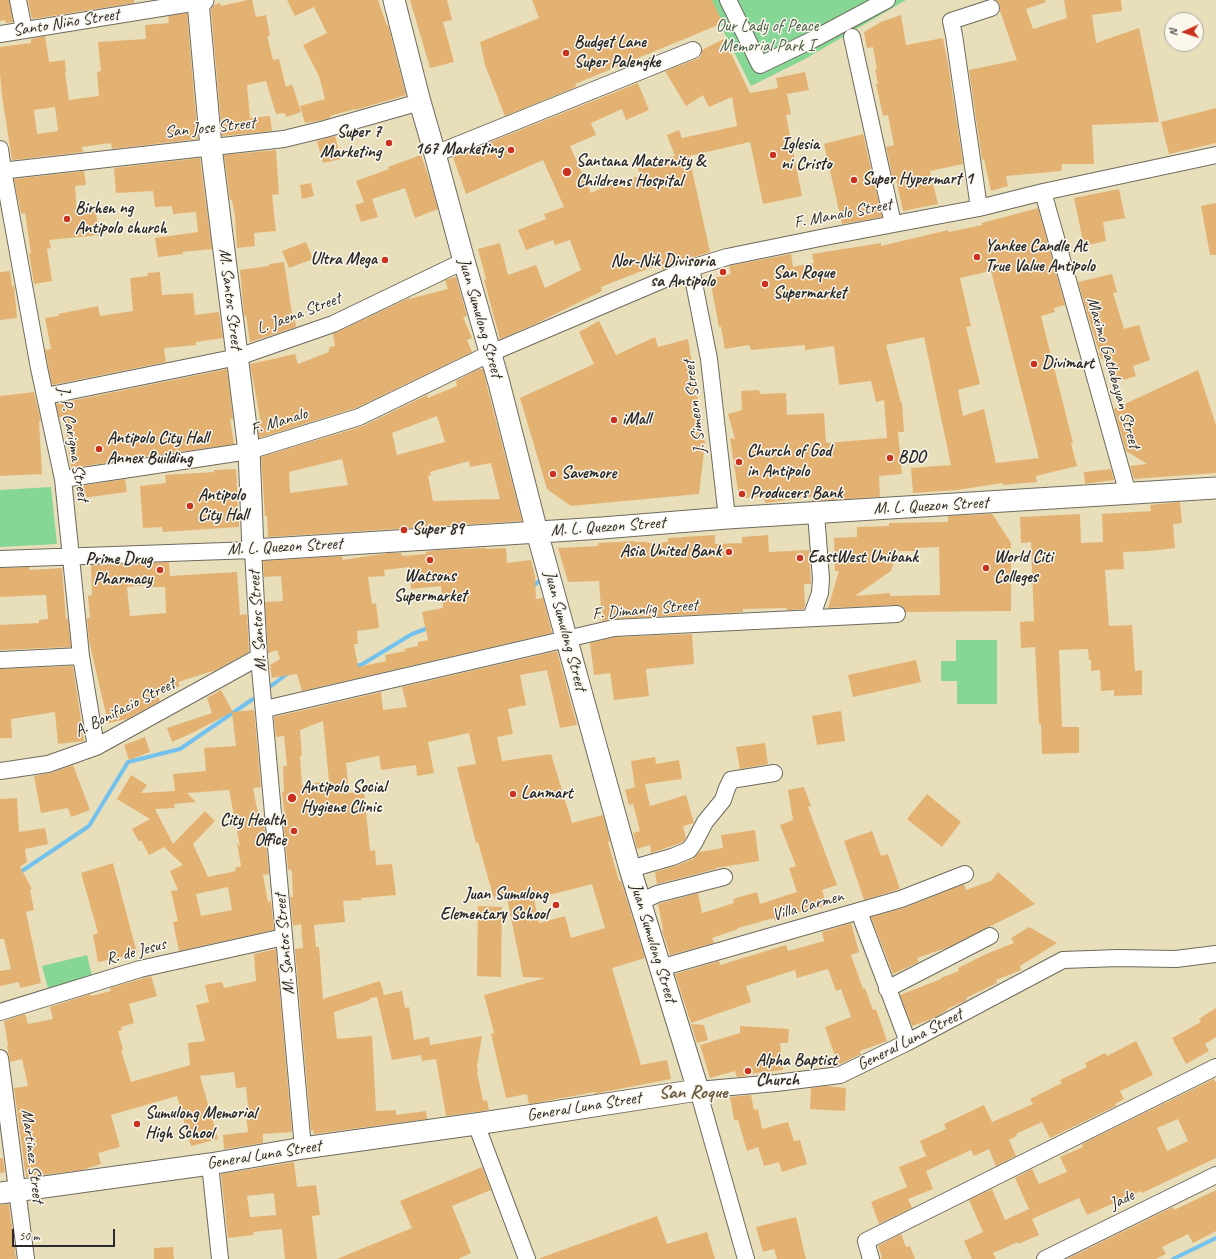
<!DOCTYPE html>
<meta charset="utf-8">
<style>
body{margin:0}
#map{position:relative;width:1216px;height:1259px;overflow:hidden;background:#e9deba;font-family:Caveat,sans-serif}
canvas{display:block}
.north{position:absolute;left:1164px;top:12px;width:40px;height:40px;box-sizing:border-box;background:#fbf7ec;border:1px solid #a8a59f;border-radius:50%;rotate:267deg;font-size:11px;font-weight:700;line-height:16px;text-align:center;color:#2b2b2b}
.north::after{content:'';display:block;margin:auto;width:14px;height:18px;background:#c8321e;clip-path:polygon(50% 0,100% 100%,50% 72%,0 100%)}
.scale{position:absolute;left:12px;top:1229px;width:103px;height:18px;box-sizing:border-box;border:2px solid #2b2b2b;border-top:0;padding-left:5px;font-size:12px;line-height:14px;white-space:nowrap;color:#2b2b2b;-webkit-text-stroke:3px #fbf7ec;paint-order:stroke}
</style>
<div id="map">
<canvas width="1216" height="1259"></canvas>
<div class="north">N</div>
<div class="scale">50 m</div>
</div>
<script>
const ctx = document.querySelector('canvas').getContext('2d');
ctx.lineJoin = 'round';
function fillPath(path, color) { ctx.fillStyle = color; ctx.fill(path, 'evenodd'); }
function stroke(path, color, width, dash) { ctx.strokeStyle = color; ctx.lineWidth = width; ctx.lineCap = dash ? 'butt' : 'round'; ctx.setLineDash(dash || []); ctx.stroke(path); }
function drawText(font, color, halo, rows, align = 'center') {
  ctx.font = font + ' Caveat,sans-serif'; ctx.lineWidth = 3; ctx.setLineDash([]); ctx.textBaseline = 'middle'; ctx.strokeStyle = halo; ctx.fillStyle = color; for (const [text, x, y, turn = 0] of rows) {
    ctx.save(); ctx.translate(x, y); ctx.rotate((+turn || 0) * Math.PI / 180); ctx.textAlign = isNaN(turn) ? turn : align; if (halo) ctx.strokeText(text, 0, 0); ctx.fillText(text, 0, 0); ctx.restore();
  }
}
fillPath(new Path2D(`
 M708,0h198l-101,59 -54,27z
 M51,487l6,57 -57,3v-57z
 M956,640h41v64h-40v-23h-16v-20h15z
 M87,955l6,25 -44,12 -7,-26z`), '#86d696');
stroke(new Path2D(`
 M531,587l13,-9
 M354,666l7,-1 51,-31 19,-7
 M271,686l16,-12
 M19,873l70,-47 39,-64 52,-13 73,-50
 M1173,1259l43,-21`), '#73c1ed', 4);
fillPath(new Path2D(`
 M0,0h9l4,22 -7,1 -1,-3 -5,1z
 M28,0h106v3l-102,16z
 M248,0h4l4,17 10,-2 4,21h-3l6,24 6,-1 7,28 6,-3 9,28 -15,5 -1,-4 -9,1 -10,-33 -19,4 3,33 20,-2 2,15 -50,5 -11,-127 3,-4 6,-2 1,3z
 M287,0h91l9,26 1,-1 18,70 -51,15v-1l-25,7v2l-7,2 -18,3 -5,-17 25,-7 -6,-23 -16,-31 24,-12 -13,-26 -19,9z
 M410,0h37l5,20 -9,2 11,40 -24,6z
 M532,0h180l11,23 -148,61 1,3 -71,29 -20,-51 -5,-23 59,-24z
 M996,0h49l1,2 -20,7 7,20 34,-11 -3,-18h57l1,11 -30,4 4,28 43,-15 20,94 -67,3 2,39h-32l-1,7 -55,5 2,10 -17,5 -7,-32 -2,1 -13,-90 48,-10 -17,-49v-6z
 M187,13l11,126 -86,10 -1,-6 -29,4 1,5 -71,8 -10,-64 -2,-22v-27l31,-4v-4l14,-3 4,26 16,-2 1,12h-1l4,28 30,-4 -2,-24 4,-1 -3,-29 48,-3 -1,-14 24,-2 -1,-7zM55,107l3,24 -21,3 -3,-24z
 M901,15l5,30 37,-7 6,32 14,94 -33,7 8,33 -35,7 -7,-32 -3,1 -7,-33 8,-2 -6,-30 -5,1 -7,-32h2l-3,-15h2l-4,-22 -6,1 -3,-16 17,-10z
 M724,39l26,54 28,-5 -2,-10 29,-6 4,18 -22,4 4,20 -5,1 16,81 -39,8 -13,-62 -61,14 21,96 -25,8 -22,10 -2,-5 -22,7 -38,15 1,4 -67,33 -35,15 -16,-59 2,-1 -8,-30 22,-6 8,32 28,-10 9,23 36,-18 -11,-30 -15,5 -2,-5 -27,10 -8,-20 28,-11 -2,-5 20,-7 -21,-47 -77,34 -13,-37 185,-74 11,27 -23,10 -4,-11 -31,14 5,12 -26,11 21,47 22,-10 27,-7 -2,-8 28,-7v-3l9,-2 -8,-21 12,-5 3,8 55,-12 -5,-29 -23,10 -6,-12 -17,11 -21,-35 32,-12 4,-3 1,-6z
 M1216,108v35l-47,11 -8,-32z
 M863,134l19,83 -40,7 -18,-80z
 M335,136l6,23 -18,4 -6,-22z
 M276,150l3,44 -7,1 4,36 -22,2 1,13 -18,2 -2,-32 -3,-16h-2l-6,-45z
 M421,155l9,26 8,28 -23,9 -10,-30 -33,11 6,18 -17,5 -6,-17 9,-3 -8,-21 33,-12 -1,-2z
 M200,158l12,91 -30,3 1,2 -25,3 -3,-19 43,-6 -2,-20 -23,2 -1,-8 -17,1 -2,-16 -37,2 -2,-25z
 M84,171l2,14 -11,1 2,28 19,-3 3,24 -50,5 2,8 -4,1 5,32 -18,3 -5,-31h2l-6,-40 -4,1 -7,-35z
 M311,183l3,13 -12,3 -2,-14z
 M1119,189l6,29 -22,4 3,19 -22,5 -10,-48z
 M1216,203v52h-6l-9,-49z
 M1038,208l27,97 -11,3 1,4 -14,4 32,127h-2l6,23 -41,10 1,6 -34,3 -1,-2 -45,7 -44,3 -2,-25 40,-3 -27,-128 -38,8 15,58h1l2,29h-6l4,42 -23,2 1,21 -68,4v-4l-47,6 -1,-6 -25,1 -9,-60 5,1 -7,-25 14,-4 -1,-19 18,-1 1,4 26,-1 1,22 37,-2 2,30 61,-5 -3,-38 -8,2 -5,-21 -32,4 -5,-39 -29,4v-5l-54,5 -2,-5 -24,4 -4,-22h-2l-9,-48 21,-5 -2,-8 62,-12 2,13 21,-4 -2,-9 69,-11v3l67,-16 1,2 33,-7v-2zM991,271l48,187 -43,5 -12,-54 -21,7 -5,-26 22,-6 -14,-57 5,-1 -11,-48z
 M306,242l7,17 -24,9 -7,-17z
 M284,262l9,58h2l1,7 -46,15 -4,-27 -2,1 -4,-46 29,-4v-2z
 M10,271l2,15h2l3,32 -17,2v-48z
 M160,272l2,23 31,-2 2,22 24,-3 4,26 -27,4v3l-32,3 2,14 -114,23 -7,-35 6,-1 -6,-31 14,-2 -1,-2 40,-8 2,10 33,-5 -3,-33 18,-2 -1,-3z
 M1112,274l5,18 -4,1 11,36 15,-4 11,35 -17,6 3,10 -23,7 -8,-25 -4,1 -23,-77z
 M456,277l11,39 -4,1 9,21 -5,2 5,12 -116,56 -97,30 -1,-14 3,-1 -11,-59 45,-10 3,10 31,-12 -1,-2 2,-1 -1,-2 6,-1 -2,-12 76,-36v1l39,-10 -3,-9z
 M599,321l17,34 39,-18 3,10 30,-8 17,104 -6,51 -128,12 -24,-17 -27,-91 74,-34 -15,-32z
 M227,369l6,50h-3l4,25 -163,24 -7,-52 -5,1 -3,-13z
 M479,369h4l4,17 35,135 -254,16 -1,-21h-2l-4,-59 102,-31 64,-31 1,3 29,-12 -1,-5zM437,416l8,26 -48,13 -5,-22zM342,459l6,26 -58,8 -1,-21zM469,461l1,6 21,-4 9,36 -67,2 -5,-25 3,-1 -1,-3z
 M1198,370l18,55v48l-82,6 -4,-13 17,-2 -21,-13 -12,-42z
 M34,392l7,29h-2l3,53 -42,2v-80z
 M236,469l3,58 -76,5 -1,-5 -19,1 -3,-42 26,-3 -1,-8 49,-3v-2z
 M1111,469l3,11 -29,4 -1,-12z
 M125,479l2,13 -45,6 -2,-12z
 M1180,502l2,21 -9,1 2,24 -26,3 -26,1 1,17 -19,1 4,56 23,-1 3,46 7,-1v25l-28,1v-6l-13,1 -1,-21 -9,1v-11h-2l-1,-11 -29,1 3,77h17v26l-37,1 -1,-30h-2l-4,-77 -14,1 -1,-26 14,-1 -3,-79 -10,1 -1,-26 60,-3 1,29 22,-1 -1,-28 49,-3 -1,-6z
 M991,514l2,1 18,28v68l-105,1 -4,-6 -5,-1 -69,3 11,-37h-4l-1,-33 23,-1v-10l32,-1v-3l59,-1v-6zM939,547l1,48 -50,1v-3l-35,3 36,-25 6,-20h18v-3z
 M715,535v9l27,-1v-6l26,-2 1,17 40,-2 2,34h-7l1,22 -1,3 -17,1 -1,-2 -43,1v3l-129,7 -12,2 -3,-40 -31,1 -10,-34 40,-2v-3l36,-2v1h13v1l21,-1v-4z
 M486,548v1l20,-1 1,15 24,-3 4,16 1,23 7,-1 9,35 -250,58 -5,-17 -25,4 -2,-13 10,-6 -3,-9 -9,3 -3,-51 18,-1 -2,-25 -17,1 -1,-16 79,-5 1,4 25,-4 22,-3h11l1,3 24,-2v-2l12,-2zM409,567l2,22 30,-3 2,22 -21,4 6,28 -10,2v4l-14,3 1,2 -20,4 1,6 -28,6 -4,-23h4l-1,-13 22,-3 -3,-25 -4,1 -4,-27 17,-1 -1,-6z
 M169,562l1,14 67,-4 3,43 7,-1 2,38 -33,18 -38,12 2,4 -23,8 3,7 -33,18 -19,4 -19,-82 -2,-23h3l-2,-22 4,-1 -1,-30zM150,585v2h15l1,26 -36,3 -3,-29z
 M29,567v3l33,-2 4,51h2l3,28 -71,3v-25l39,-2v-3l9,-1 -2,-24 -46,2v-29z
 M692,634l2,30 -48,5 3,27 -35,4 -4,-27 -16,2 -4,-32 25,-6z
 M557,651l20,74 -17,3 -13,-58 -27,5 6,30 -18,4 5,25 -16,3 5,24 49,-7 21,69 31,-8 7,26 -2,1 11,39h2l24,77 -33,10 29,97 26,-5 4,19 -68,13 -8,2v-2l-66,12 -2,-10 -21,4 -15,-64 3,-1 -10,-38 61,-17 -22,-1 -16,-79 -13,1 -16,-57 -2,1 -19,-76 19,-3 -7,-31 -41,9 6,31 -17,3 -1,-11 -35,5 -2,-14 -22,4v1l-11,2 3,30 15,-2 6,60 5,-1 1,15 16,-1 4,31 -35,3v2l-18,1 2,21 -31,3 2,22h3l4,52 57,-18 4,14 18,-4 3,17 4,-1 5,33 15,-3 1,8 52,-9 -5,30 1,6h-1l6,29 4,-1 2,10 -43,6 -10,-57 -14,2 -1,-6 -29,5 -15,-63 -7,1v2l-36,12 3,27 35,-3 4,75 20,-1v5l30,-4 1,8 -113,15 -1,-4h-2l-16,-181 8,-1 -2,-24 -8,2 -3,-29h3l-1,-23 -1,-5 -3,1 -5,-51h2l-3,-27h2l-1,-26h4l-3,-30 -8,1 -2,-20 107,-25 2,18 24,-3 -5,-20zM323,721l6,60 -27,4 -2,-29 2,-1 -2,-25zM592,884l13,44 -34,10 -6,-22 -26,7 -5,-24z
 M916,660l5,22 -68,15 -5,-22z
 M73,666l11,75 -26,3 -3,-32 -44,7 1,19h-12v-69z
 M221,690l12,22 21,-2 7,77 -8,1 7,36 4,-1 5,51 -6,1 5,27 3,-1 3,29 -95,21 -6,-29 5,-1 -7,-30 7,-1 -8,-19 13,-6 -19,-18 -15,8 -8,-15 -2,2 -7,-13 18,-10 -33,-20 14,-24 16,10 -6,8 34,-2 -2,-17 33,-3 -2,-23 32,-2 -4,-34 -42,22 -18,8 -5,-14 45,-15 -5,-15zM229,790l11,56 -3,-3 4,23 -6,2 1,3 -28,6 -15,-33 22,-23 -10,-10 -32,33 -18,-35 20,-1 -1,-4 22,-2 -9,-9zM228,887l4,23 -31,6 -5,-22z
 M841,711l4,30 -28,4 -5,-29z
 M145,737l5,15 -21,8 -5,-15z
 M765,743l3,21 -28,5 -4,-22z
 M655,757l1,7 23,-4 3,19 -37,5 5,22 36,-11 8,28 -11,3 3,12 -3,4 -32,11 -1,-8 -13,4 -4,-16 7,-2 -7,-27 -4,1 -4,-15 10,-3 -4,-26z
 M73,765l17,45 -19,7 -3,-9 -27,5 -7,-37 17,-3z
 M804,787l7,19 -3,1 29,78 -15,5 5,16 -23,7 -1,-2 -28,10 -1,-3 -36,10v1l-26,9 2,5 -44,12 -8,-24 1,-1 -5,-26 40,-11 4,20 32,-10 -1,-4 24,-7 3,12 37,-12 -8,-24 7,-2 -16,-41 13,-5 -5,-30z
 M927,794l34,28 -19,25 -35,-28z
 M17,798l2,34 26,-4 3,16 -23,5 2,13 -7,5 12,22 -2,1 4,20 -8,2 15,71 -21,5 -1,-6 -19,4v-15l11,-2 -7,-30h-4v-140z
 M755,830l4,31 -43,7v1l-59,15 -2,-12 20,-6 18,-7 6,-7 24,-4 -2,-13z
 M872,831l9,25 7,-2 12,35 -36,11 -20,-59z
 M113,863l24,90 -39,9 -5,-27 5,-2 -17,-60z
 M998,872l37,32 -86,43 -32,11 2,4 -26,12 -22,-57 33,-9 60,-24 2,6 25,-9z
 M478,906l24,1 -1,70 -24,-1z
 M851,923l8,29 -8,3 12,34 2,-1 8,22 3,-1 11,32 -27,10 1,3 -23,11 -13,-38 26,-10 -10,-28 -5,2 -8,-22 -31,9 -2,-8 -49,16 5,16 -60,21 -16,-49 44,-13 1,4 66,-20 2,6 36,-10 -2,-9z
 M1029,927l28,16 -37,23 1,4 -25,10 1,3 -31,15 1,2 -20,9v1l-13,8 -22,8 -12,-31 41,-16v-1l18,-7 -1,-3 28,-14 28,-11 -3,-5z
 M276,949l16,183 -29,2v9l-39,6 -1,-14 25,-3 -2,-17h3l-3,-28 -10,1 -2,-16 -34,4 18,63 -27,7 -14,-50 -66,19 9,32 -22,6 3,11 -19,6 -56,7 -12,-89 14,-2 -6,-27 -12,3 -3,-16 1,-1 -4,-24 21,-7 3,10 25,-5 -3,-12 40,-13 1,2 20,-5 -1,-3 41,-12 6,20 -28,8 5,19 -13,4 1,3 -4,1 5,18 -2,1 10,32 59,-17 -2,-22 17,-2 -9,-36 13,-3 -4,-17 17,-3 2,6 32,-7 -2,-27z
 M1216,1008v29l-11,7 4,7 -23,13 -14,-26 29,-16 -2,-3z
 M691,1024l13,1 4,15 -11,3z
 M740,1026l49,3 -1,14h-8l3,27 -36,4v2l-10,1 -2,-6 -25,7 -10,-33 40,-12z
 M1136,1041l17,34 -33,16 4,8 -9,5 1,2 -66,32 -8,-16 -26,12 1,2 -8,4 7,16 -20,10 -7,-17 -15,7 -3,-6 -45,21 7,18 -25,10 4,9 -33,16 -8,-22 36,-15 -8,-20 27,-11 -6,-15 26,-12 -2,-5 40,-19 8,17 41,-18 -3,-5 32,-16 -2,-3 27,-13 -2,-4 20,-10 2,3z
 M1214,1079l2,4v75l-74,35 -1,-2 -54,24 -8,-17 -47,21 7,16 -21,9v-2l-25,11 3,6h-24l-8,-18 19,-9 -14,-32 23,-11 13,31 24,-11 -14,-31 17,-9 7,15 28,-12 -7,-15 23,-10 -1,-3zM1178,1119l10,22 -21,10 -10,-23z
 M826,1086l20,2 -1,23 -35,-2 1,-21z
 M751,1095l3,15 4,-1 4,20 26,-7 6,19 6,-1 7,24 -25,8 -3,-10 -15,4 -6,-19 -11,4 -9,-31h-4l-4,-23z
 M0,1158h3l2,14 -5,1z
 M294,1162l3,25 19,-2 4,30 -8,1 5,43h-32l-3,-30 -29,3 1,3 -26,3 -7,-64zM274,1193l2,22 -26,2 -3,-21z
 M482,1167l9,23 -39,16 19,47 -13,6h-121l75,-31 -12,-27z
 M1216,1190v41l-23,12 -5,-9 -26,13 4,7 -10,5h-89l106,-52 1,3z
 M9,1204l7,55h-16v-54z
 M657,1216l10,28 40,-12 8,27h-175v-1z
 M796,1217l10,42h-29l-3,-10 -11,3 -7,-25z
 M901,1234l5,13 4,-1 5,13h-35l2,-2 -4,-11z
 M173,1247l1,12h-20v-11z`), '#e3b273');
const minor = new Path2D(`
 M18,0l6,30
 M728,0l32,65 52,-25 75,-40
 M0,34l198,-32v-2
 M852,37l41,187
 M0,149l3,21 36,198 24,111 18,177 15,91
 M435,154l258,-104
 M0,171l284,-32 41,-10 95,-27
 M1043,192l85,302
 M979,208l-25,-173 -3,-14 40,-13
 M691,268l18,91 18,159
 M46,396l192,-39 95,-33 131,-63
 M63,479l186,-28 110,-34 132,-64 200,-85 36,-11 98,-20 154,-29 64,-16 173,-37
 M0,559l253,-9 6,107 44,491
 M811,618l9,-25 1,-14 -5,-66
 M0,660l81,-4
 M265,709l349,-81 283,-14
 M0,771l48,-7 48,-17 163,-90
 M630,869l42,-12 17,-7 5,-7 11,-21 18,-22 4,-12 4,-8 43,-7
 M640,902l17,-8 67,-17
 M859,912l49,130
 M660,968l241,-69 64,-25
 M887,989l103,-53
 M0,1012l140,-43 144,-32
 M0,1058l26,201
 M476,1124l51,135
 M210,1164l10,95
 M746,1259l-48,-169 78,-7 64,-8 68,-33 155,-82 55,-2 58,1 40,-5
 M871,1259l-5,-18 350,-174
 M1045,1259l171,-84`);
const major = new Path2D(`
 M203,0l-5,2 13,145 38,304 4,99 349,-22 125,-10 489,-30
 M0,1193l210,-29 93,-16 173,-24 222,-34 -68,-221 -93,-337 -38,-149 -35,-122 -29,-107 -15,-52 -26,-102`);
stroke(minor, '#6e6a5d', 18);
stroke(major, '#6e6a5d', 23);
stroke(minor, '#fff', 16);
stroke(major, '#fff', 21);
for (const [x, y, r, color] of [
 [566,53,4,"#c8321e"],
 [389,143,4,"#c8321e"],
 [511,150,4,"#c8321e"],
 [773,155,4,"#c8321e"],
 [567,172,5,"#c8321e"],
 [854,180,4,"#c8321e"],
 [67,219,4,"#c8321e"],
 [977,257,4,"#c8321e"],
 [385,260,4,"#c8321e"],
 [723,272,4,"#c8321e"],
 [765,284,4,"#c8321e"],
 [1034,364,4,"#c8321e"],
 [614,420,4,"#c8321e"],
 [99,449,4,"#c8321e"],
 [890,458,4,"#c8321e"],
 [739,462,4,"#c8321e"],
 [553,474,4,"#c8321e"],
 [742,494,4,"#c8321e"],
 [190,506,4,"#c8321e"],
 [404,530,4,"#c8321e"],
 [729,552,4,"#c8321e"],
 [800,558,4,"#c8321e"],
 [430,560,4,"#c8321e"],
 [986,568,4,"#c8321e"],
 [160,570,4,"#c8321e"],
 [513,794,4,"#c8321e"],
 [292,798,5,"#c8321e"],
 [294,831,4,"#c8321e"],
 [556,905,4,"#c8321e"],
 [748,1071,4,"#c8321e"],
 [137,1124,4,"#c8321e"]
]) { const dot = new Path2D(); dot.arc(x, y, r, 0, 2 * Math.PI); ctx.fillStyle = color; ctx.fill(dot); stroke(dot, '#fbf7ec', 1.5); }
drawText('17px', '#2b2b2b', '#fbf7ec', [
 ["Santo Niño Street",66,23,-9],
 ["San Jose Street",210,128,-6],
 ["F. Manalo Street",843,214,-11],
 ["M. Santos Street",230,299,83],
 ["L. Jaena Street",299,314,-21],
 ["Juan Sumulong Street",480,318,74],
 ["Maximo Gatlabayan Street",1113,373,74],
 ["J. Simeon Street",695,407,-97],
 ["F. Manalo",279,422,-17],
 ["J. P. Carigma Street",73,444,80],
 ["M. L. Quezon Street",931,506,-3],
 ["M. L. Quezon Street",608,527,-4],
 ["M. L. Quezon Street",285,547,-3],
 ["F. Dimanlig Street",645,610,-5],
 ["M. Santos Street",258,621,-94],
 ["Juan Sumulong Street",565,631,75],
 ["A. Bonifacio Street",125,708,-27],
 ["Villa Carmen",808,906,-16],
 ["Juan Sumulong Street",653,943,73],
 ["M. Santos Street",285,944,-95],
 ["R. de Jesus",136,952,-15],
 ["General Luna Street",910,1040,-27],
 ["General Luna Street",584,1107,-9],
 ["General Luna Street",264,1155,-9],
 ["Martinez Street",32,1156,83],
 ["Jade",1122,1200,-26]
]);
drawText('17px', '#465e4b', '#fbf7ec', [
 ["Our Lady of Peace",767,27],
 ["Memorial Park I",767,47]
]);
drawText('bold 17px', '#2b2b2b', '#fbf7ec', [
 ["Budget Lane",574,43],
 ["Super Palengke",574,63],
 ["Super 7",381,133,"right"],
 ["Marketing",381,153,"right"],
 ["Iglesia",781,145],
 ["ni Cristo",781,165],
 ["167 Marketing",503,150,"right"],
 ["Santana Maternity &",576,162],
 ["Childrens Hospital",576,182],
 ["Super Hypermart 1",862,180],
 ["Birhen ng",75,209],
 ["Antipolo church",75,229],
 ["Yankee Candle At",985,247],
 ["True Value Antipolo",985,267],
 ["Ultra Mega",377,260,"right"],
 ["Nor-Nik Divisoria",715,262,"right"],
 ["sa Antipolo",715,282,"right"],
 ["San Roque",773,274],
 ["Supermarket",773,294],
 ["Divimart",1042,364],
 ["iMall",622,420],
 ["Antipolo City Hall",107,439],
 ["Annex Building",107,459],
 ["Church of God",747,452],
 ["in Antipolo",747,472],
 ["BDO",898,458],
 ["Savemore",561,474],
 ["Producers Bank",750,494],
 ["Antipolo",198,496],
 ["City Hall",198,516],
 ["Super 89",412,530],
 ["Asia United Bank",721,552,"right"],
 ["EastWest Unibank",808,558],
 ["World Citi",994,558],
 ["Colleges",994,578],
 ["Prime Drug",152,560,"right"],
 ["Pharmacy",152,580,"right"],
 ["Watsons",430,577,"center"],
 ["Supermarket",430,597,"center"],
 ["Antipolo Social",301,788],
 ["Hygiene Clinic",301,808],
 ["Lanmart",521,794],
 ["City Health",286,821,"right"],
 ["Office",286,841,"right"],
 ["Juan Sumulong",548,895,"right"],
 ["Elementary School",548,915,"right"],
 ["Alpha Baptist",756,1061],
 ["Church",756,1081],
 ["Sumulong Memorial",145,1114],
 ["High School",145,1134]
], 'left');
drawText('bold 19px', '#6b5a44', '#fbf7ec', [
 ["San Roque",693,1093]
]);
</script>
